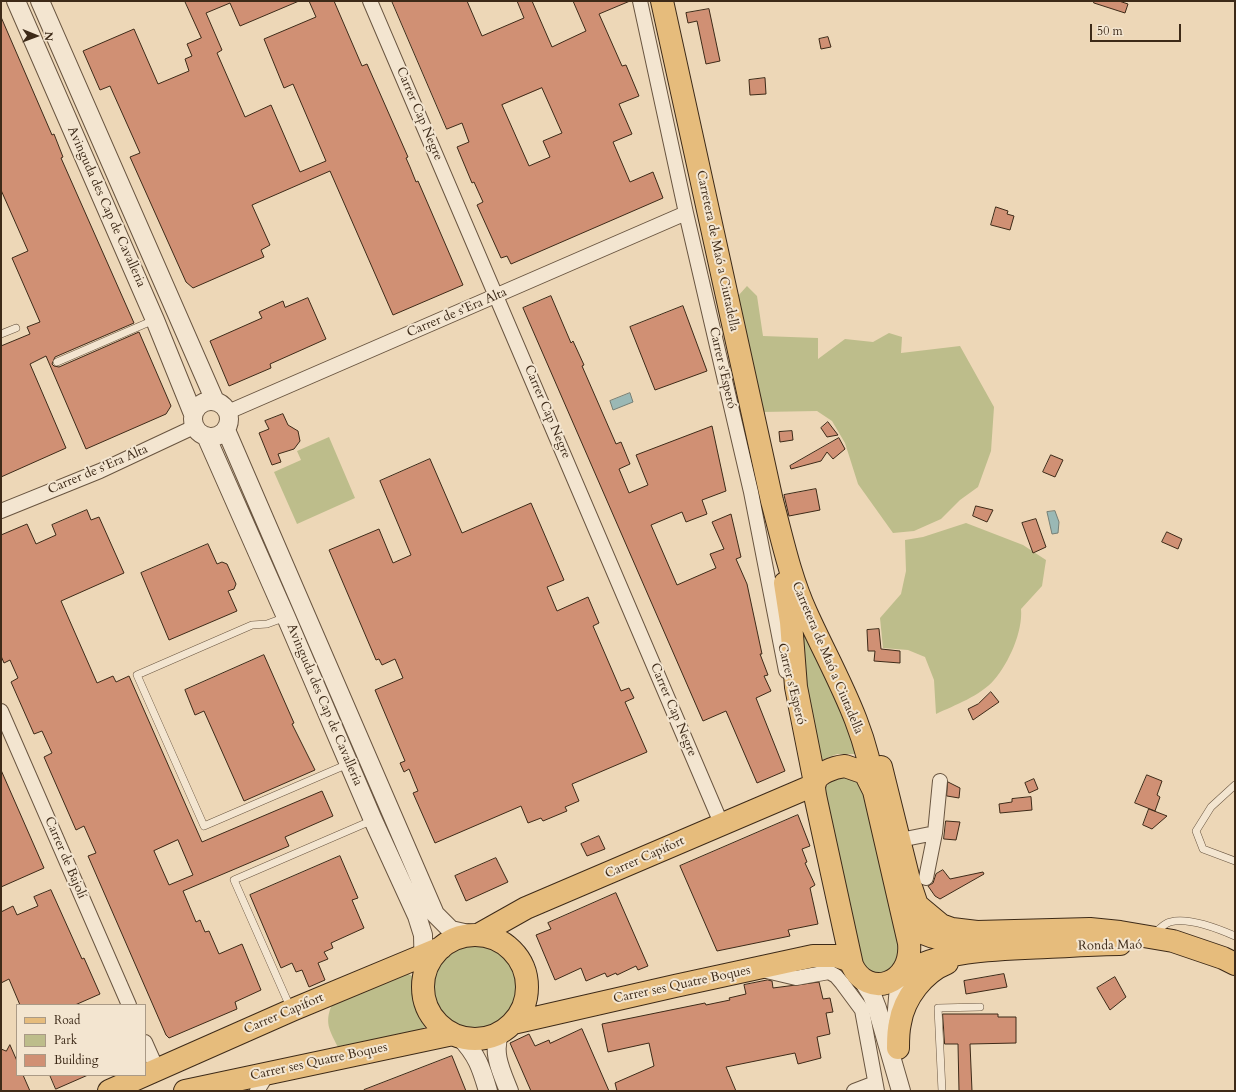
<!DOCTYPE html>
<meta charset="utf-8">
<style>
body{margin:0}
#map{position:relative;width:1236px;height:1092px;overflow:hidden;background:#edd7b7;font-family:Cardo,serif}
canvas{display:block}
.frame{position:absolute;inset:0;border:2px solid #3d2a18;pointer-events:none}
.legend{position:absolute;left:16px;top:1004px;width:130px;height:72px;box-sizing:border-box;background:#f3e5d0;border:1px solid #aa9a86;margin:0;padding:5px 7px;list-style:none;font-size:12px;color:#3d2a18}
.legend li{display:flex;align-items:center;gap:8px;height:20px}
.legend b{width:20px;border:1px solid #aa9a86}
.north{position:absolute;left:16px;top:16px;width:40px;height:40px;-webkit-text-stroke:3px #f3e5d0;paint-order:stroke;rotate:91deg;font-size:11px;font-weight:700;line-height:16px;text-align:center;color:#3d2a18}
.north::after{content:'';display:block;margin:auto;width:14px;height:18px;background:#3d2a18;clip-path:polygon(50% 0,100% 100%,50% 72%,0 100%)}
.scale{position:absolute;left:1090px;top:24px;width:91px;height:18px;box-sizing:border-box;border:2px solid #3d2a18;border-top:0;padding-left:5px;font-size:12px;line-height:14px;white-space:nowrap;color:#3d2a18;-webkit-text-stroke:3px #f3e5d0;paint-order:stroke}
</style>
<div id="map">
<canvas width="1236" height="1092"></canvas>
<div class="frame"></div>
<ul class="legend">
<li><b style="height:5px;background:#e6bc7c"></b>Road</li>
<li><b style="height:11px;background:#bdbd8b"></b>Park</li>
<li><b style="height:11px;background:#d09074"></b>Building</li>
</ul>
<div class="north">N</div>
<div class="scale">50 m</div>
</div>
<script>
const ctx = document.querySelector('canvas').getContext('2d');
ctx.lineJoin = 'round';
function fillPath(path, color) { ctx.fillStyle = color; ctx.fill(path, 'evenodd'); }
function stroke(path, color, width, dash) { ctx.strokeStyle = color; ctx.lineWidth = width; ctx.lineCap = dash ? 'butt' : 'round'; ctx.setLineDash(dash || []); ctx.stroke(path); }
function drawText(font, color, halo, rows, align = 'center') {
  ctx.font = font + ' Cardo,serif'; ctx.lineWidth = 4; ctx.setLineDash([]); ctx.textBaseline = 'middle'; ctx.strokeStyle = halo; ctx.fillStyle = color; for (const [text, x, y, turn = 0] of rows) {
    ctx.save(); ctx.translate(x, y); ctx.rotate((+turn || 0) * Math.PI / 180); ctx.textAlign = isNaN(turn) ? turn : align; if (halo) ctx.strokeText(text, 0, 0); ctx.fillText(text, 0, 0); ctx.restore();
  }
}
fillPath(new Path2D(`
 M747,286l10,10 6,40 55,2v21l27,-20 28,3 16,-9 13,4 -1,16 59,-7 34,61 -3,44 -13,36 -18,13 -19,19 -27,12 -21,2 -35,-49 -13,-41 -13,-22 -15,-10 -55,1 -24,-116z
 M329,437l26,61 -58,26 -23,-52 27,-12 -4,-9z
 M966,523l57,22 23,15 -4,26 -21,23c2,22 -12,54 -27,71 -14,16 -39,25 -58,34l-2,-34 -9,-23 -17,-7 -25,-2 -3,-30 21,-24 5,-23 -1,-31 18,-3z
 M798,614l39,75 20,65h-20l-20,8 -8,-32z
 M846,775l17,8 39,176c-13,14 -20,20 -38,9l-42,-174c6,-12 11,-16 24,-19z
 M431 987a43 43 0 1 1 86 0a43 43 0 1 1-86 0Z
 M405,972l7,4c0,23 1,29 14,49l-8,10 -78,16c-11,-22 -17,-28 -6,-51z`), '#bdbd8b');
const water = new Path2D(`
 M630,393l3,9 -20,8 -3,-9z
 M1055,511l4,11 -1,11 -6,1 -5,-22z`);
fillPath(water, '#9ab8b5');
stroke(water, '#757f76', 1);
const building = new Path2D(`
 M185,1h114l-59,25 -10,-23 -24,10 16,37 -5,3 28,64 26,-12 29,67 26,-11 -33,-77 -9,4 -20,-49 52,-22 -7,-16h25l28,65 5,-2 41,93 -2,1 4,9 6,15 2,-1 45,104 -70,30 -63,-144 -78,34 18,40 -9,5 3,7 -71,31 -7,-6 -56,-125 10,-4 -30,-67 -10,4 -17,-39 51,-22 24,55 31,-13 -4,-12 7,-3 -5,-12 14,-6z
 M392,1h75l15,35 42,-18 -7,-17h15l20,46 34,-16 -13,-30h57l-31,13 23,52 4,-1 13,31 -20,8 13,30 -19,8 17,40 23,-10 10,26 -152,66 -4,-8 -6,2 -24,-53 6,-3 -9,-20 -2,1 -15,-36 12,-5 -7,-19 -15,6zM542,88l20,45 -19,8 7,16 -21,9 -27,-61z
 M1094,1h25l9,3 -3,9 -31,-10z
 M709,9l11,52 -14,3 -9,-43 -9,2 -2,-10z
 M1,17l51,118 2,-1 9,23 -2,1 73,165 -79,34 -3,7 2,2 5,1 80,-35 32,74 -5,8 -80,35 -40,-93 -16,8 36,84 -65,29v-131l29,-12 -3,-7 13,-5 -28,-64 16,-7 -27,-61z
 M828,37l3,10 -10,2 -2,-10z
 M765,78l1,16 -16,1 -1,-15z
 M996,207l12,4 -1,3 7,2 -4,14 -19,-5z
 M551,296l20,47 2,-2 11,24 -2,1 34,78 5,-2 9,22 -11,5 10,24 19,-8 -12,-30 76,-29 14,65 -24,9 5,14 -21,8 -4,-10 -31,13 26,60 39,-17 -6,-14 14,-5 -12,-27 19,-8 10,43 -5,2 11,25 15,70h-2l8,21 -4,1 7,15 -15,7 29,73 -28,12 -31,-72 -23,10 -180,-413z
 M308,298l18,41 -56,25 1,4 -42,18 -19,-45 52,-23 -3,-6 24,-11 2,6z
 M683,306l24,65 -52,19 -25,-63z
 M283,414l5,11 10,6 2,10 -6,8 -16,5 3,8 -9,3 -13,-32 10,-4 -4,-8z
 M828,422l10,13 -11,2 -6,-9z
 M792,431l1,9 -13,2 -1,-10z
 M839,438l6,11 -12,10 -6,-7 -6,9 -30,8 -1,-3z
 M1051,455l12,5 -8,17 -12,-5z
 M430,459l32,74 69,-30 33,77 -17,7 10,24 31,-14 11,26 -6,3 28,65 8,-3 5,10 -9,4 22,50 -75,32 7,17 -14,6 2,4 -24,10 -2,-3 -13,5 -7,-17 -86,37 -22,-50 5,-2 -9,-22 -5,3 -4,-9 5,-2 -30,-71 28,-12 -8,-19 -13,6 -3,-6 -3,1 -47,-110 50,-21 14,34 18,-8 -31,-74z
 M816,489l4,21 -31,6 -5,-21z
 M976,506l17,4 -6,12 -14,-6z
 M87,510l4,10 8,-3 25,56 -63,28 36,82 16,-7 3,6 13,-6 73,166 120,-51 11,25 -48,21 4,9 -106,45 13,31 4,-2 5,12 4,-1 10,23 23,-10 19,46 -26,12 2,7 -68,29 -3,-3 -78,-179 8,-3 -12,-27 -8,4 -32,-73 8,-4 -10,-22 -8,3 -23,-52 7,-4 -8,-18 -6,3 -3,-7v-121l26,-11 9,20 20,-9 -4,-10zM178,840l15,35 -24,10 -15,-34z
 M1036,519l10,28 -13,6 -11,-30z
 M1167,532l15,7 -4,10 -16,-7z
 M208,544l9,20 5,-2 5,2 9,20 -2,5 -6,2 9,20 -68,29 -28,-67z
 M879,629l2,20 19,2v12l-26,-2 1,-10h-7l-1,-21z
 M264,655l30,68 -2,1 23,46 -71,31 -40,-90 -9,4 -10,-25z
 M991,692l8,10 -26,18 -5,-11 10,-5z
 M1,770l43,98 -43,19z
 M1147,775l15,6 -5,14 3,2 -5,14 -20,-8z
 M1034,779l4,10 -9,4 -4,-10z
 M948,782l12,6 -1,10 -12,-2z
 M1031,797l1,13 -32,3 -1,-9 13,-2v-3z
 M1149,809l18,7 -15,13 -9,-4z
 M798,815l12,31 -8,3 5,13 -2,1 10,22 -5,3 8,36 -30,6 2,6 -73,15 -37,-85z
 M946,821l14,1 -4,18 -12,-1z
 M599,836l6,13 -18,7 -6,-12z
 M340,856l18,42 -6,2 12,28 -33,15 2,5 -9,4 4,7 -10,4 7,17 -16,7 -7,-17 -6,2 -4,-9 -11,5 -31,-73z
 M496,858l12,24 -42,19 -11,-25z
 M943,870l7,9 33,-7 1,2 -44,25 -5,-3 -7,-10 5,-3 3,-9z
 M51,890l31,69 2,-1 16,36 -25,11h-55l-11,-26 -8,4v-71l12,-6 4,9 21,-9 -4,-9z
 M616,893l32,73 -10,4 -2,-4 -19,9 -1,-2 -9,4 -2,-4 -19,8 -5,-13 -26,12 -19,-45 15,-6 -3,-6z
 M1004,974l3,13 -41,7 -2,-13z
 M1115,977l11,20 -16,13 -13,-22z
 M768,980l4,1 1,7 46,-6 4,17 7,-1 3,14 -7,1 4,21 -13,3 4,21 -23,6 -3,-11 -69,14 10,24h-119l-2,-8 39,-17 -5,-23 -41,9 -6,-28 103,-21 1,2 24,-5 -1,-2 17,-4 -2,-9z
 M943,1014h55v3h18v26l-46,1 2,47h-13l-1,-47h-13z
 M582,1029l27,62h-78l-21,-48 19,-9 6,12 14,-6 1,3z
 M10,1045l7,16v14h6l7,16h-29v-42l5,2z
 M452,1056l14,35h-102v-1z
 M50,1075h38l-32,14z`);
fillPath(building, '#d09074');
stroke(building, '#3d2a18', 1);
const service = new Path2D(`
 M1,334l15,-6
 M57,362l97,-42
 M286,617l-19,7 -15,1 -115,50 67,151 144,-62
 M1235,785l-24,22 -15,24 7,18 32,12
 M1155,933c4,-4 10,-10 15,-11 18,-5 49,7 65,14
 M291,1009l-57,-129 139,-60
 M942,1091l-4,-83 42,-1`);
const minor = new Path2D(`
 M370,1l351,822
 M640,1l46,212 65,279 35,179
 M228,412l458,-199
 M1,511l99,-40 94,-44
 M1,711l128,294
 M900,840l35,-7 5,-52
 M926,878l9,-45
 M762,970l34,8 33,-6 7,4 6,7 20,27 15,81
 M145,1042l12,27
 M257,1091l11,-18
 M854,1091l21,-8`);
const tertiary = new Path2D(`
 M16,1l139,319 38,94
 M40,1l175,400
 M193 419a18 18 0 1 1 36 0a18 18 0 1 1-36 0Z
 M226,430l209,484 16,16 22,5
 M206,436l80,181 87,203 44,96 6,19 1,42
 M858,973l14,22 5,13 24,83
 M896,1021l4,-46
 M500,1033c-9,19 2,40 9,58
 M460,1037c17,18 21,30 28,54`);
const primary = new Path2D(`
 M662,1l110,500c10,37 18,76 34,111 26,58 61,114 68,179
 M785,583l6,39 5,65 19,96
 M845,766l20,7 9,18 35,152c4,42 -42,56 -57,22l-36,-165c-1,-5 -2,-9 -2,-14 1,-13 21,-19 31,-20z
 M881,767l29,117 7,21 24,20 11,4 25,3 113,-3 30,3 53,9 50,17 12,6
 M904,918c13,16 34,22 54,23
 M478,935l48,-27 288,-123
 M423 987a52 52 0 1 1 104 0a52 52 0 1 1-104 0Z
 M902,974c43,-25 96,-25 145,-27 25,-1 49,-3 73,-3
 M513,1023l162,-37 138,-30h23l15,5
 M898,1048c0,-9 0,-17 2,-25 4,-25 24,-51 47,-60
 M145,1075l147,-65 149,-62
 M109,1091l36,-16
 M185,1091l268,-57`);
stroke(service, '#695540', 8);
stroke(minor, '#695540', 16);
stroke(tertiary, '#695540', 20);
stroke(primary, '#3d2a18', 24);
stroke(service, '#f3e5d0', 7);
stroke(minor, '#f3e5d0', 14);
stroke(tertiary, '#f3e5d0', 18);
stroke(primary, '#e6bc7c', 22);
drawText('13px', '#3d2a18', '#f3e5d0', [
 ["Carrer Cap Negre",419,114,67],
 ["Avinguda des Cap de Cavalleria",106,207,66],
 ["Carretera de Maó a Ciutadella",717,251,78],
 ["Carrer de s'Era Alta",457,313,-23],
 ["Carrer s'Esperó",722,368,77],
 ["Carrer Cap Negre",547,412,67],
 ["Carrer de s'Era Alta",98,470,-23],
 ["Carretera de Maó a Ciutadella",827,658,67],
 ["Carrer s'Esperó",791,684,76],
 ["Avinguda des Cap de Cavalleria",324,705,67],
 ["Carrer Cap Negre",673,710,67],
 ["Carrer de Bajolí",65,858,67],
 ["Carrer Capifort",645,858,-24],
 ["Ronda Maó",1110,946,-1],
 ["Carrer ses Quatre Boques",682,985,-12],
 ["Carrer Capifort",284,1014,-23],
 ["Carrer ses Quatre Boques",319,1062,-12]
]);
</script>
